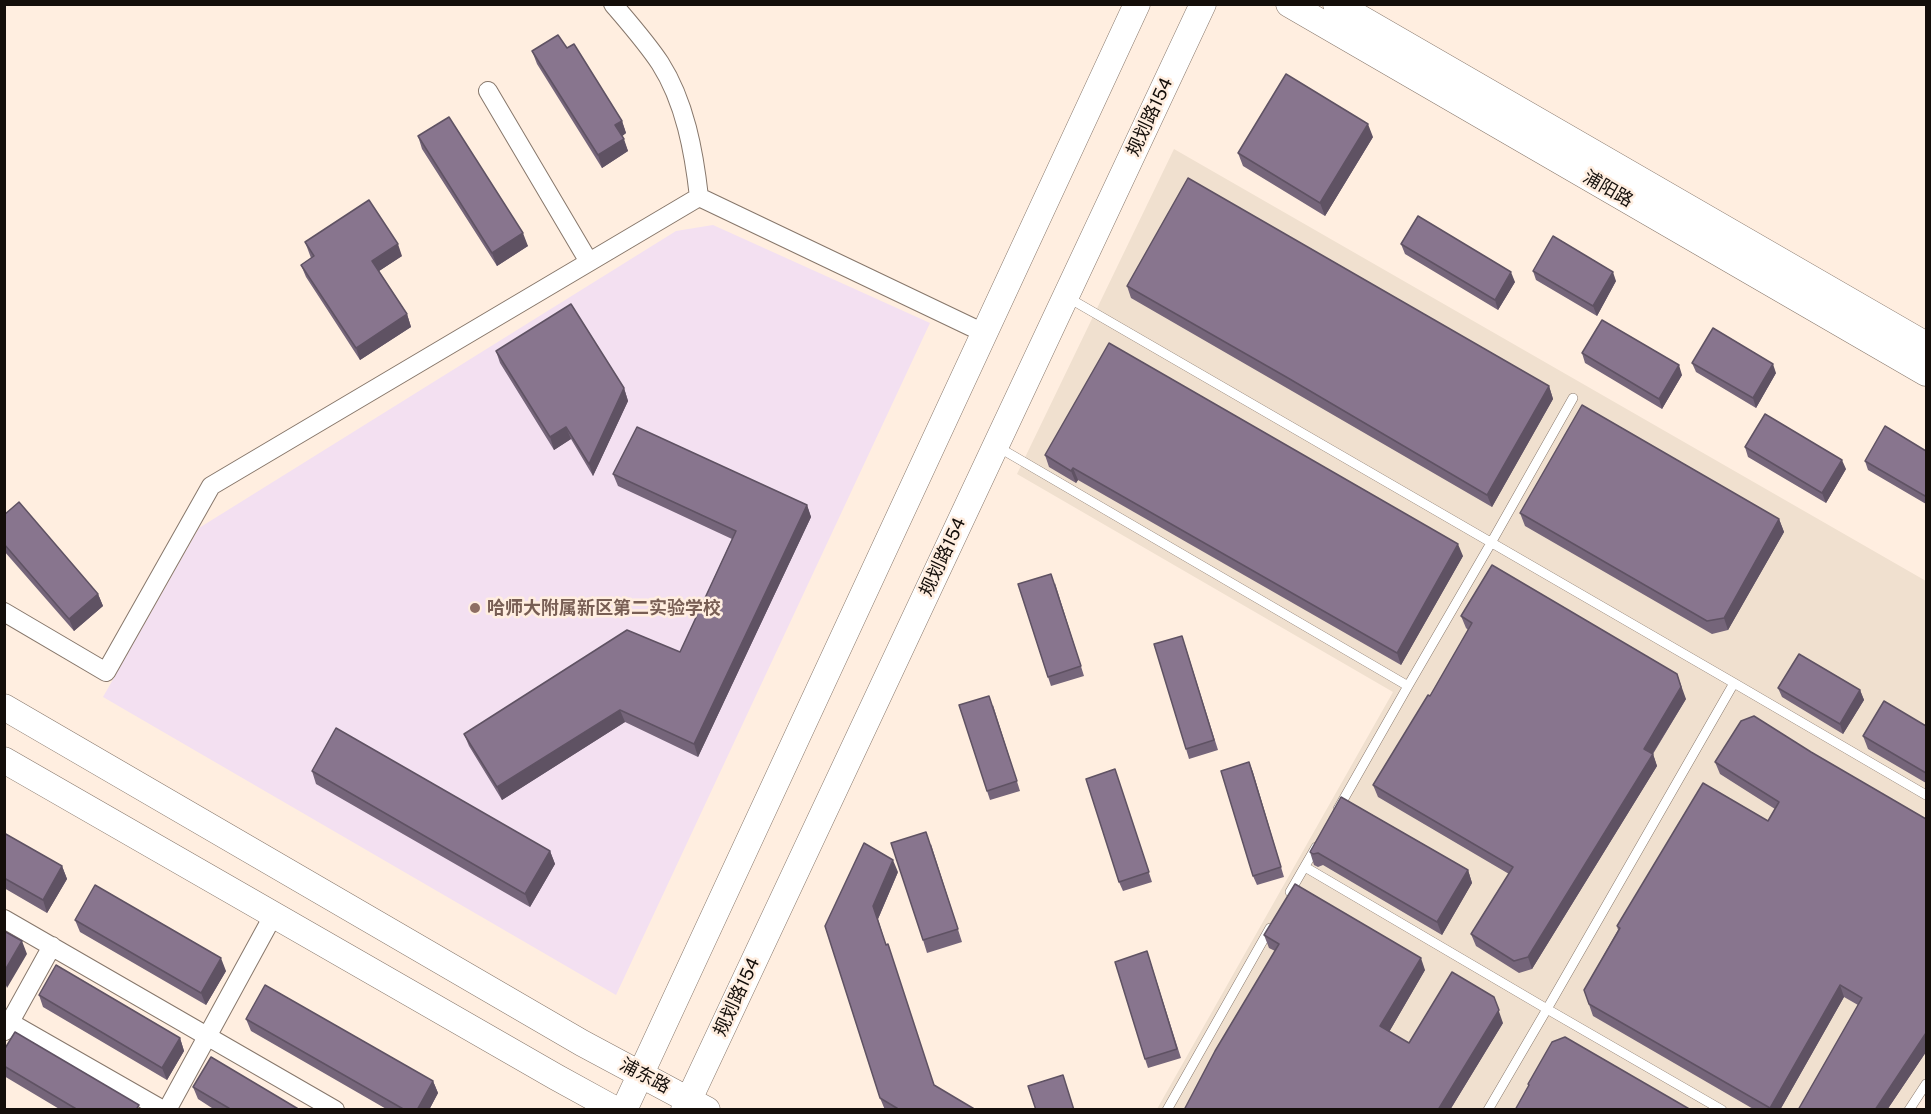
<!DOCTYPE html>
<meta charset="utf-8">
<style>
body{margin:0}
#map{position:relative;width:1931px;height:1114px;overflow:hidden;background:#ffeee0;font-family:"Public Sans",sans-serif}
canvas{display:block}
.frame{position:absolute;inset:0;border:6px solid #140e0a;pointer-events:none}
</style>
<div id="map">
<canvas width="1931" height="1114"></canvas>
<div class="frame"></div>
</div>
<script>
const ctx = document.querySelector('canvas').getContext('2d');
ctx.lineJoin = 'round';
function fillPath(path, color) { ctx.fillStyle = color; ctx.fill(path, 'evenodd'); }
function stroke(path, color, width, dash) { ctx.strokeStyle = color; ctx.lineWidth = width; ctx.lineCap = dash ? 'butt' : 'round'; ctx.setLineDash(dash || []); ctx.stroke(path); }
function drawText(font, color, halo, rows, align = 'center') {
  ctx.font = font + ' "Public Sans","Noto Sans SC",sans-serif'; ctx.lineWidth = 5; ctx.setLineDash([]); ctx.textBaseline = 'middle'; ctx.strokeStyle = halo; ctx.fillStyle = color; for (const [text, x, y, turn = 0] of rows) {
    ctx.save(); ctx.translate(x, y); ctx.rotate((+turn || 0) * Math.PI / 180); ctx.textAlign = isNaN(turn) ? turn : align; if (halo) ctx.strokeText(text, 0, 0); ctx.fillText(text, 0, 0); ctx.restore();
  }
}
fillPath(new Path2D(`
 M1174,149l752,432v503l-16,25h-753l236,-417 -376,-218z`), '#f0e0cf');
fillPath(new Path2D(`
 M713,225l217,98 -314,672 -513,-298 96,-169 477,-297z`), '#f3e0f1');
const lane = new Path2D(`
 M1067,297l667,386 -187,326 175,101
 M998,447l410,239 83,-143 82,-145
 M1734,683l192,112
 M1338,809l70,-123
 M1305,867l242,142 -59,101
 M1290,892l26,-45
 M1167,1110l103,-182
 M1909,1110l17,-26`);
const street = new Path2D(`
 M613,4c16,19 33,38 47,59 25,39 34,89 39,134
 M488,91l101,171
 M4,612l102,60 105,-186 488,-289 285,136
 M4,919l331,191
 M4,1019l159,91
 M5,1031l47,-85
 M167,1110l107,-196`);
const secondary = new Path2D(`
 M1289,4l637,369
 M1336,4l590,341
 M4,707l578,336 125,67
 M4,760l552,317 60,33
 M624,1110l513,-1106
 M684,1110l519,-1106`);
stroke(lane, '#87776b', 10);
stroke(street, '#87776b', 20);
stroke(secondary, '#87776b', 27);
stroke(lane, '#fff', 9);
stroke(street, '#fff', 18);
stroke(secondary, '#fff', 26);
fillPath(new Path2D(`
 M567,48l55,73 4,12 -4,3 6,15 -26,17 -65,-104 -5,-13z
 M418,136l110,110 -31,20 -75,-117z
 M1373,137l-48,79 -82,-50 -5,-13z
 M305,242l97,14 -23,15 28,43 4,13 -51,33 -54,-83 -5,-12 10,-7z
 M1401,244l114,38 -17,28 -93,-56z
 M1533,271l83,10 -19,35 -61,-36z
 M1127,286l422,100 4,13 -61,108 -200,-116 -161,-93z
 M496,351l128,37 4,13 -35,75 -22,-37 -17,11 -54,-87z
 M1582,353l100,22 -20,34 -77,-46z
 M1692,363l84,10 -20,35 -60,-36z
 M1745,447l101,22 -20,34 -78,-46z
 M1926,451v53l-58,-34 -3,-9z
 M1045,455l418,101 -62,109 -323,-185 -2,3 -27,-16z
 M613,474l194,31 4,12 -113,240 -73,-35 -123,78 -33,-54 -5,-12 216,-82 52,-113 -114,-53z
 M1520,513l259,6 5,13 -56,98 -16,4 -187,-108z
 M4,515l94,79 5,12 -29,25 -70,-80z
 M1055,583l29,93 -33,10 -3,-9z
 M1461,616l225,83 -33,55 4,12 -125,203 -13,4 -43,-27 -5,-12 38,-60 -131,-77 -5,-12 57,-89 38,-66 -2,-2z
 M1185,645l33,105 -29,9 -3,-10z
 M1778,688l82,2 4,10 -21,34 -61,-37z
 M993,705l27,86 -30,9 -3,-9z
 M1741,721l185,331 -39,58h-89l60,-105 -14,-8 -64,113h-25l-162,-94 -9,-26 34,-60 -1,-4 151,-105 7,-12 -55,-35 -5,-12z
 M1926,726v57l-58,-34 -5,-13z
 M1249,762l35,115 -27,8 -4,-9z
 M312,771l238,80 5,13 -25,43 -214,-123z
 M1118,779l34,103 -29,9 -4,-9z
 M1341,797l127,73 4,13 -30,52 -119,-70 -5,2 -4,-2 -4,-13z
 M4,833l58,33 5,13 -20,34 -43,-25z
 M931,844l31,98 -35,11 -4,-13z
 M898,872l-20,47 8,26 2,-1 4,13 42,129 42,24h-91l-5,-12 -55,-172z
 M75,920l151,51 -20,34 -126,-73z
 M1264,935l161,35 -36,62 20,11 94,-20 -53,87h-266l91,-159 -6,-3z
 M1147,951l34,107 -33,10 -3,-9z
 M39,995l141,43 4,13 -17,29 -124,-73z
 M246,1019l187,62 5,12 -9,17h-41l-137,-79z
 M4,1050l136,60h-79l-57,-34z
 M193,1087l107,23h-85l-17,-11z`), '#75657a');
fillPath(new Path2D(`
 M622,121l4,12 -6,5 -5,-13z
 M1368,124l5,13 -48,79 -5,-13z
 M624,139l4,12 -26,17 -4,-13z
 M523,233l5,13 -31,20 -5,-13z
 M398,244l4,12 -26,17 -4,-12z
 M1511,272l4,10 -17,28 -3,-10z
 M1613,272l3,9 -19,35 -4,-10z
 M407,314l4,13 -51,33 -4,-12z
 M1773,364l3,9 -20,35 -3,-10z
 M1679,365l3,10 -20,34 -3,-10z
 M1549,386l4,13 -61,108 -5,-12z
 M624,388l4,13 -35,75 -4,-12z
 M566,427l5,12 -17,11 -4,-13z
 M1842,460l4,9 -20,34 -4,-10z
 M1073,468l5,12 -2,3 -5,-12z
 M807,505l4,12 -113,240 -4,-13z
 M1779,519l5,13 -56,98 -4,-12z
 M1458,544l5,12 -62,109 -4,-12z
 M98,594l5,12 -29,25 -5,-12z
 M1677,674l9,25 -38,62 -4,-12z
 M1860,690l4,10 -21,34 -3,-10z
 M620,710l5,12 -123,78 -5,-13z
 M1653,754l4,12 -125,203 -4,-12z
 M1249,762l4,10 31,105 -3,-10z
 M550,851l5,13 -25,43 -5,-13z
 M893,860l5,12 -20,47 -5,-13z
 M62,866l5,13 -20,34 -4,-13z
 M1468,870l4,13 -30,52 -5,-13z
 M22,941l5,13 -20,34 -3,-8v-8z
 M221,958l5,13 -20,34 -5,-12z
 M1421,958l4,12 -40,69 -5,-13z
 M1840,985l4,12 -64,113h-10v-2z
 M1494,997l9,26 -53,87h-12z
 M1926,1033v19l-39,58h-12z
 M180,1038l4,13 -17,29 -5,-12z
 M433,1081l5,12 -9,17h-12z`), '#5f5263');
const building = new Path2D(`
 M558,35l9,13 7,-4 48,77 -7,4 9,14 -26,16 -66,-104z
 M1286,74l82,50 -48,79 -82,-50z
 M449,117l74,116 -31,20 -74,-117z
 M1188,178l361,208 -62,109 -199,-117 -161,-92z
 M369,200l29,44 -26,17 35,53 -51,34 -55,-83 13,-9 -9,-14z
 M1418,216l93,56 -16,28 -94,-56z
 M1553,236l60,36 -20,34 -60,-35z
 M571,304l53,84 -35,76 -23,-37 -16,10 -54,-86z
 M1602,320l77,45 -20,34 -77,-46z
 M1713,328l60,36 -20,34 -61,-35z
 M1109,343l349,201 -61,109 -324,-185 -2,3 -26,-16z
 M1582,405l197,114 -55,99 -17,3 -187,-108z
 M1765,414l77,46 -20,33 -77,-46z
 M1885,426l41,25v43l-1,2 -60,-35z
 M637,427l170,78 -113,239 -74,-34 -123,77 -33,-53 163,-104 53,22 56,-121 -123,-57z
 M19,502l79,92 -29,25 -65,-75v-29z
 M1492,565l185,109 4,13 -37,62 9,5 -125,203 -14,4 -43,-27 42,-67 -140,-82 55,-90 2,1 42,-73 -11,-7z
 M1051,574l30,92 -33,11 -30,-93z
 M1182,636l32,104 -28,9 -32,-105z
 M1799,654l61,36 -20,34 -62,-36z
 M989,696l28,85 -30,10 -28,-86z
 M1884,701l42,25v47l-63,-37z
 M1754,716l57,36 115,67v214l-51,77h-77l64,-112 -22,-13 -70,123 -181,-104 -5,-14 36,-62 -3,-2 86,-143 65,38 11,-19 -64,-40 26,-41z
 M336,728l214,123 -25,43 -213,-123z
 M1249,762l32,105 -28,9 -32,-105z
 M1115,769l34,103 -30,10 -33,-103z
 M1341,797l127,73 -31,52 -119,-69 -5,1 -3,-2z
 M926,832l32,97 -35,11 -32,-97z
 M4,833l58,33 -19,34 -39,-22z
 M864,843l29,17 -20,46 13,39 2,-1 46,141 42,25h-76l-20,-12 -55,-172z
 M1295,884l126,74 -41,68 29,17 43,-71 42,25 5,13 -61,100h-254l31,-59 64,-107 -15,-9z
 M95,885l126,73 -20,35 -126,-73z
 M4,931l18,10 -18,31z
 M1147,951l30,98 -32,10 -30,-97z
 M56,965l124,73 -18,30 -123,-73z
 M265,985l168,96 -16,29h-12l-159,-91z
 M15,1032l124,73 -3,5h-58l-74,-44v-16z
 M1565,1037l126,73h-176l14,-25 -1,-1 24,-42z
 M211,1057l89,53h-68l-39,-23z
 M1063,1075l11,35h-38l-8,-24z`);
fillPath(building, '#88758e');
stroke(building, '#5f5263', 1.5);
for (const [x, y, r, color] of [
 [475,608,6,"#8d6e63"]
]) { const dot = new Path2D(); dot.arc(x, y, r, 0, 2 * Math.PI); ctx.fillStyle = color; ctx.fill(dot); stroke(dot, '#ffeee0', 2); }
drawText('18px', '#140e0a', '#ffeee0', [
 ["规划路154",1150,117,-65],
 ["浦阳路",1608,189,30],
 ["规划路154",943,557,-65],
 ["规划路154",737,997,-65],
 ["浦东路",645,1076,28]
]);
drawText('bold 18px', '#785e54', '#ffeee0', [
 ["哈师大附属新区第二实验学校",487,608]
], 'left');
</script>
